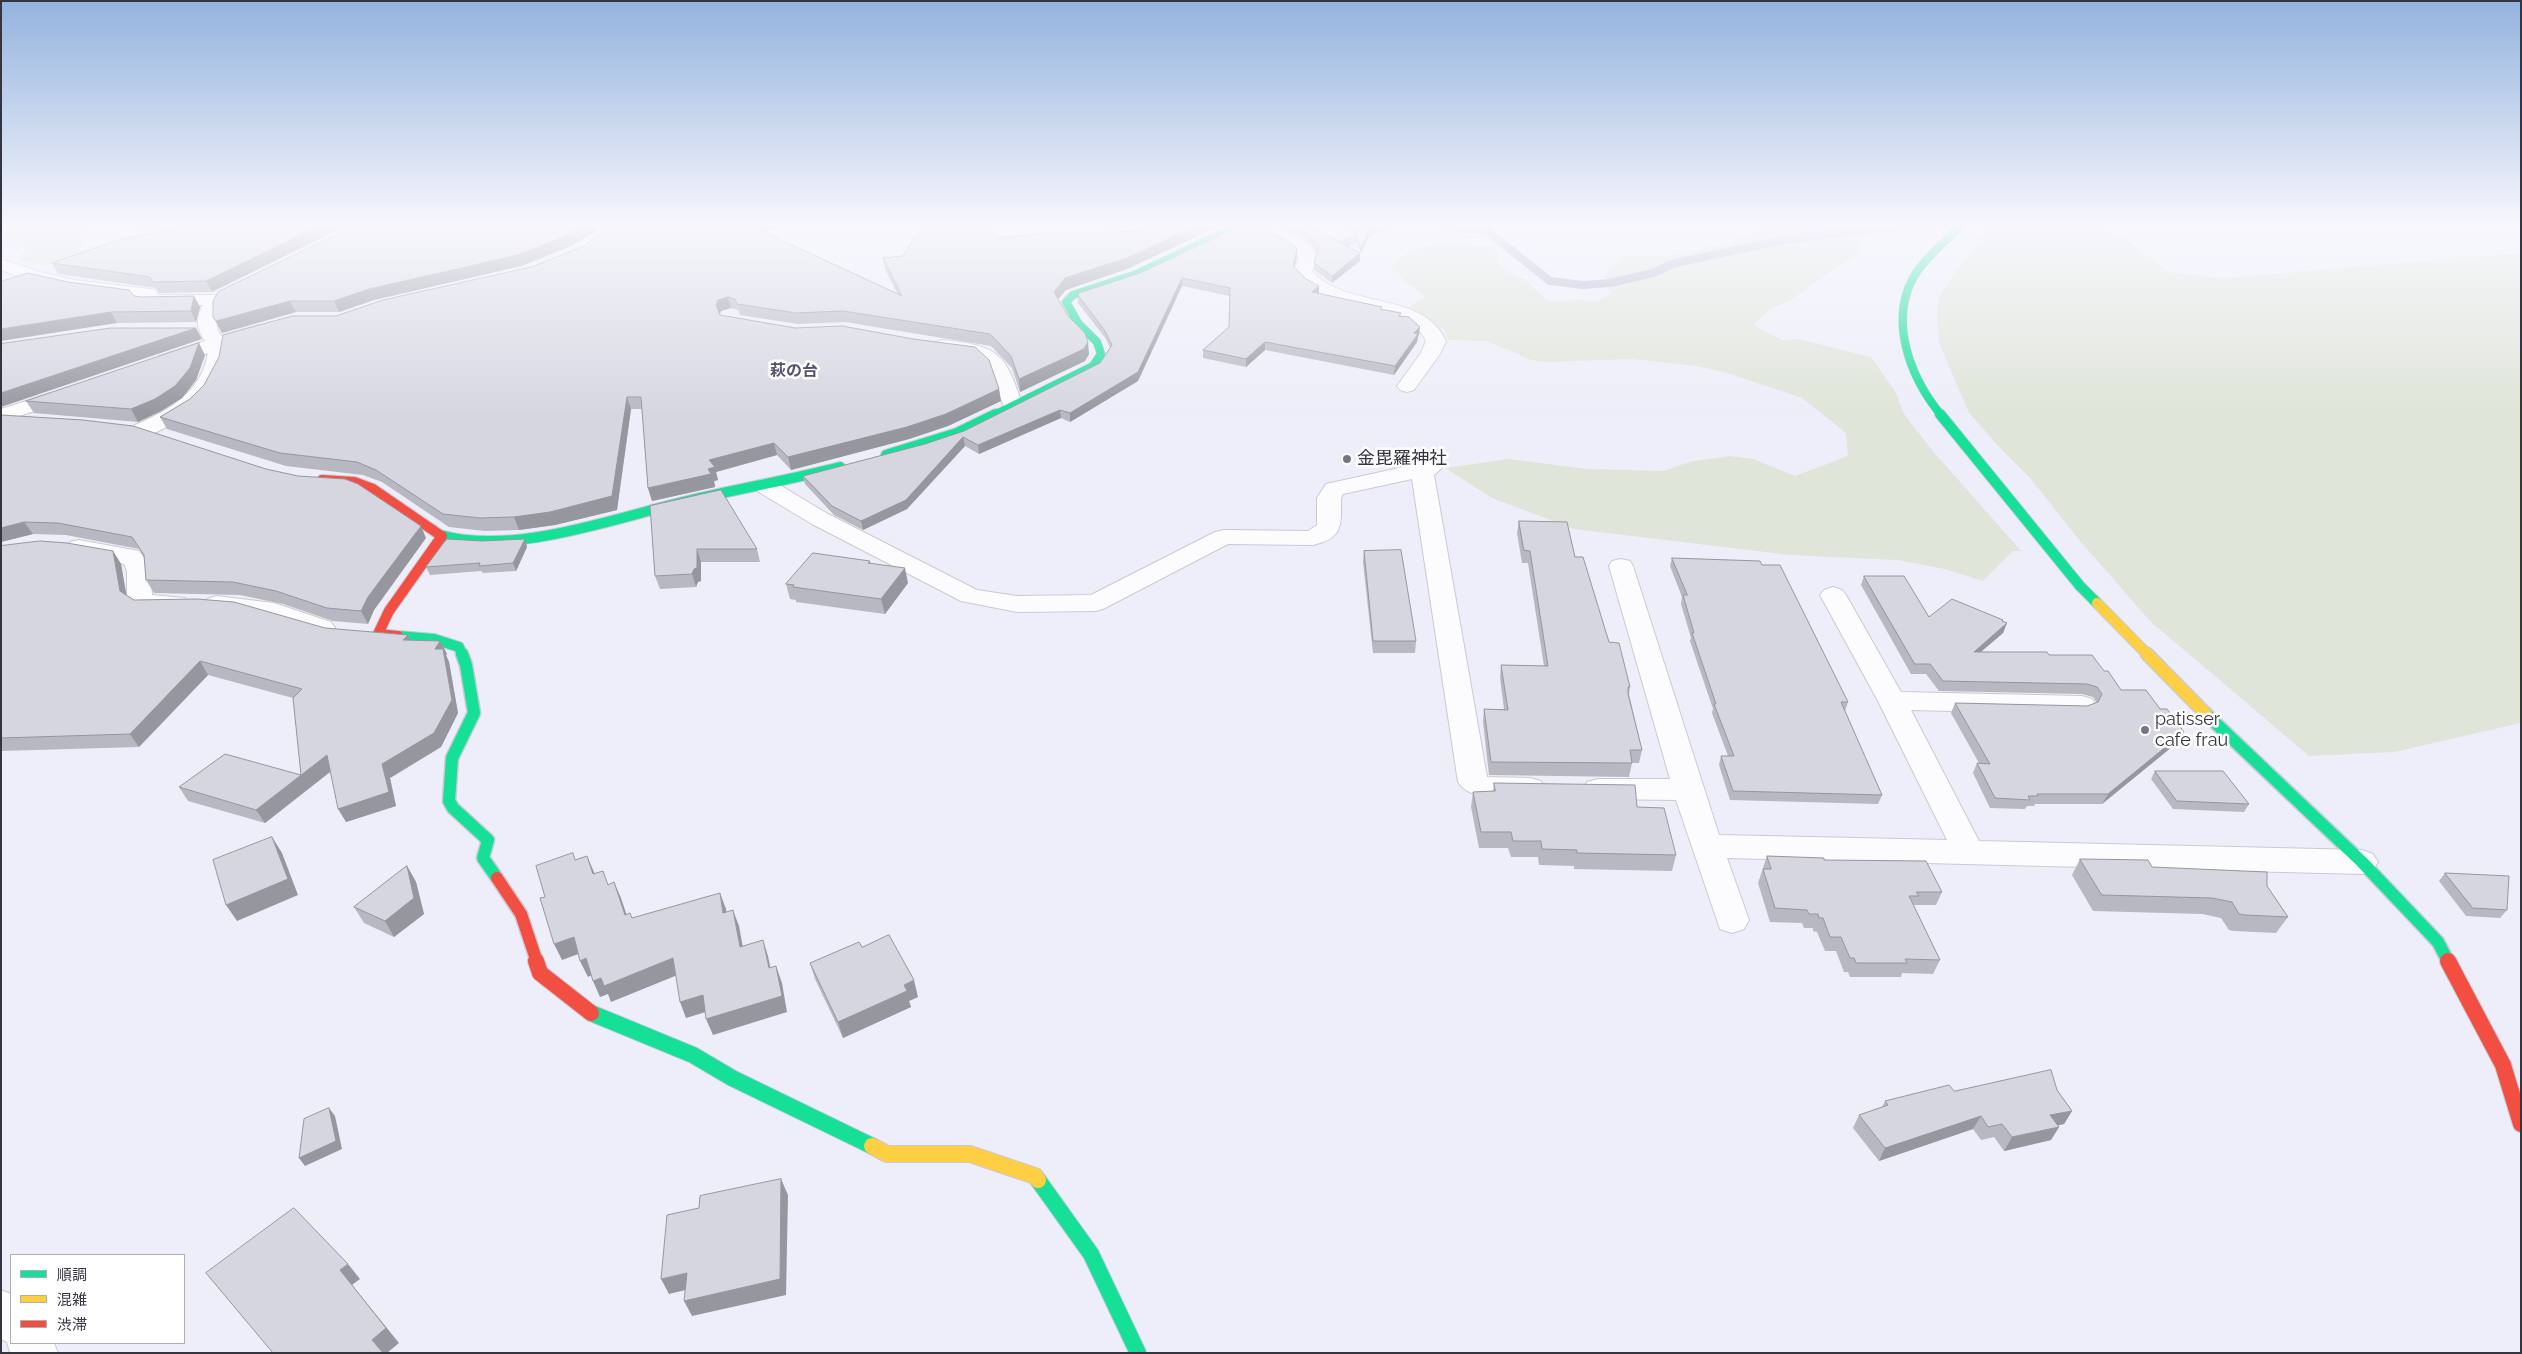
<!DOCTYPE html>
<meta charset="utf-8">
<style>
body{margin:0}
#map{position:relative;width:2522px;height:1354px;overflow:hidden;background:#eeeefa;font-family:Raleway,"Noto Sans JP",sans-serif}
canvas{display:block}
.frame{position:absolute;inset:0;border:2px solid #353441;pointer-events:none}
.legend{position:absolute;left:10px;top:1254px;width:175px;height:90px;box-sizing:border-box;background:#fff;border:1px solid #aeaeb3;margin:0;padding:6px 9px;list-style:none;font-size:15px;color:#353441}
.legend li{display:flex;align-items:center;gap:10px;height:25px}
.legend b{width:25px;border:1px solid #aeaeb3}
</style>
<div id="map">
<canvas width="2522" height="1354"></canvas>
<div class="frame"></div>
<ul class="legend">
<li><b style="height:6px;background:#16e098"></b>順調</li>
<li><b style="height:6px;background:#ffcf43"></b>混雑</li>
<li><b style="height:6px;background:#f24e42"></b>渋滞</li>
</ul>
</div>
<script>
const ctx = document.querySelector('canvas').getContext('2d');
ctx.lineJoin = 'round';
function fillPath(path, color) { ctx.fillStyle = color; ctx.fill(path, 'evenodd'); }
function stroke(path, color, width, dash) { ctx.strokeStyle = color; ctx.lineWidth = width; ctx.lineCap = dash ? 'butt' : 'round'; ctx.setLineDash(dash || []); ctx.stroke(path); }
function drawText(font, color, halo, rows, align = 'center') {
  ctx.font = font + ' Raleway,"Noto Sans JP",sans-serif'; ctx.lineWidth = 5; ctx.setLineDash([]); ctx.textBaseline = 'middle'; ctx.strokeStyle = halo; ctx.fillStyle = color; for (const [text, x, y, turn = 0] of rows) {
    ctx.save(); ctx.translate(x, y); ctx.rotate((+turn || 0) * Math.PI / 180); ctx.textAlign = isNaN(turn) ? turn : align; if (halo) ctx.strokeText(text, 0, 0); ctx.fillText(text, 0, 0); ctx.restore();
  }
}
fillPath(new Path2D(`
 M1,226h90l-3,11 -9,9 2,7c-16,16 -42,13 -62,7l7,-13 -15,-3 -10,4z
 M141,226h81l-89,12z
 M1771,226h174l-16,9 -54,-3 -15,7 1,14 -21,12 -49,35 -20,9 -18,16 30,15 15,-1 73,18 24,34 9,23 28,36 89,101h-8l-30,30 -38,-12 -48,-9 -107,-5 -216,-26 -82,-31 -47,-30 64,-9 77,10 78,2 25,-9 40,-6 24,3 42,17 53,-20 -2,-23 -44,-35 -75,-25 -31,-7 -65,-7 -86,3 -14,-2 -44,-19 -39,-1 -3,-10 -31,-15 -4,-9 15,-9 -22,-17 -10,-14c22,-30 73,-23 104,-17v6l3,12 26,13 23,22 33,-2 15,2 13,-9 -5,-17 17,-20h48l53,-12z
 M1990,226h107l28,13 44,33 54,6 298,-25v470l-127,29 -85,4 -159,-135 -70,-80 -49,-62 -30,-30 -32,-36 -30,-70 -2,-27 2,-20z`), '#dfe5d8');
stroke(new Path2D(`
 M1443,226l44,5 63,50 33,4 27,-2 43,-10 22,-10 109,-23 113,-14
 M1330,250l53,-24`), '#b3b2ce', 8);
const street = new Path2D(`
 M1252,226h21l31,15 13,14 -5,16c34,39 111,19 134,70l-6,13 -26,36 -7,2 -7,-2 -3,-4 24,-33 5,-12c-15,-38 -102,-26 -132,-69l5,-16 -7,-7 -38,-19z
 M1,259l39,13 34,8 76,9 6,1 2,5h63l3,4c-7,13 -11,25 -3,37l38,-11 7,2 3,4 -3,4 -39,12c4,44 -43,72 -76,88l-8,1 -8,-1 -3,-5 3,-5c34,-15 66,-32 73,-72l-42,13 -7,-2 -3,-4 3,-4 46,-15c-8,-11 -10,-23 -2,-36l-56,1 -6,-1 -5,-6 -62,-8 -46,-11 -27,-10z
 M943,340c57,6 63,14 80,67l-3,4 -7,2 -7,-2 -21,-47 -15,-9 -34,-5 -3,-4 3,-4z
 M64,389l7,2 3,4 -3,4 -70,23v-13z
 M1431,461l8,2 3,5 -8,7 53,302 43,1 11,3 4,7 -4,7c-22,7 -70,8 -83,-13l-46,-303 -69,15 -2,4c0,27 3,40 -28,47l-85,-1 -123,64 -9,3 -79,1 -56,-11 -149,-77 -55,-33 -3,-5 3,-5 8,-2 8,2 55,33 149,76 40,6 74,-1 124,-63 9,-2 84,1 9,-6v-27l9,-14z
 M79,540l60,11 11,15 2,29 33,3 4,5 -4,5c-16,4 -47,8 -58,-7v-30l-3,-7 -54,-12 -3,-5 3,-5z
 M1621,559l9,2 3,5 86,269 228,5 -69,-139 -58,-106 4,-5 9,-3 9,3 4,5 55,97 181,4 10,3 4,6 -4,6 -10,3 -171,-4 68,131 383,9 11,4 5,8 -5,8 -11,4 -635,-16 22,62 -5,9 -12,4 -12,-4 -44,-129 -78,-1 -11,-3 -4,-7 4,-7 11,-3h72l-61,-213 3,-5z
 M216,596l58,7 57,19 4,6 -4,6 -9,2 -52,-18 -63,-9 -4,-5 4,-5z
 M1,1290l10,4v49h43l4,10h-48l-3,-11 -6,-3z`);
const fastFar3 = new Path2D(`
 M994,415l99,-49 8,-12 -4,-12 -19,-19 -12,-21 7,-7 61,-20 104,-49
 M1941,415c-31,-38 -54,-96 -25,-142 12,-18 30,-32 45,-47`);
const fastFar2 = new Path2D(`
 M1940,414l140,172 17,17
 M886,455l71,-22 39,-19
 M440,535c75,21 174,-17 247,-34 51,-12 102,-21 153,-34
 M398,636l36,3 25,8 3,8`);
const fastFar1 = new Path2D(`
 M462,654l4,11 8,48 -22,45 -3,43 4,7 35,32 -5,18 14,20
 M2206,714l156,148 76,80 10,19`);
const fast = new Path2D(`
 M591,1013l102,42 39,23 140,68
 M1038,1180l53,74 47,99`);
const slowFar2 = new Path2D(`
 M2097,603l51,52`);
const slowFar1 = new Path2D(`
 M2147,654l59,60`);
const slow = new Path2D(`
 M872,1146l15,8h83l65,22 3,4`);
const jamFar2 = new Path2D(`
 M322,480l32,2 19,7 67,46
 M398,636l-20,-2 11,-23 53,-75`);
const jamFar1 = new Path2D(`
 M497,878l24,36 16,48`);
const jam = new Path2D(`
 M536,961l4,12 51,40
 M2448,961l55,104 18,59`);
stroke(street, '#cacad6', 2);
stroke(fastFar3, '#cacad6', 9);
stroke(fastFar2, '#cacad6', 12);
stroke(fastFar1, '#cacad6', 15);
stroke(fast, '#cacad6', 18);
stroke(slowFar2, '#cacad6', 12);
stroke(slowFar1, '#cacad6', 15);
stroke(slow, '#cacad6', 18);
stroke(jamFar2, '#cacad6', 12);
stroke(jamFar1, '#cacad6', 15);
stroke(jam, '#cacad6', 18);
fillPath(street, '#fcfcfe');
stroke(fastFar3, '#16e098', 8);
stroke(fastFar2, '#16e098', 10);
stroke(fastFar1, '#16e098', 12);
stroke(fast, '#16e098', 16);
stroke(slowFar2, '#ffcf43', 10);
stroke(slowFar1, '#ffcf43', 12);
stroke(slow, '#ffcf43', 16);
stroke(jamFar2, '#f24e42', 10);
stroke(jamFar1, '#f24e42', 12);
stroke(jam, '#f24e42', 16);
fillPath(new Path2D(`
 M183,226l29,66 -53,1 -3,-5 -98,-14 -6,-11z
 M355,226l216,20 -50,20 -147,34 -35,12h-43l-74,21 -9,-16z
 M1136,226h83l-92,43 -61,21 -8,9 31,55 -4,7 -65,31 -8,-24 -21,-22 -146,-24 -47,2 -58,-9 -2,-5 -7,-2 -10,3 -1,4 279,74 2,12 -53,25 -39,13 -118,31 -14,-15 -61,17 2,8 -4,1 1,6 -63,14 -4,-13 -6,-79h-11l-14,101 -62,15 -36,5 -34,1 -36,-4 -67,-45 -19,-7 -77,-9 -119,-37 -7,-12 176,-101 195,-49 51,-20 182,-15 133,61 -12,-24 -2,-11 20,-2 95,-18 139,-7z
 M1278,226h31l51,35 -28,22 -18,-13v-7l3,-11 -12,-13z
 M1349,226h25l-13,27z
 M1297,249v8l-3,10 12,12 13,7v7l63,17 19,6 18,19 -1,2 -1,5 -23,33 -129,-25 -19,17 -43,-9v-8l26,-23 1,-31 -48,-10 -44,95 -68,41 -9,-4 -82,36 -14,-8 -58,63 -44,21 -29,-15 -29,-31 -2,-8 122,-32 39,-13 136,-68 10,-15 -4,-9 -28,-36v-8z
 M68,282l73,15 53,-1 6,11 -4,15 -79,1z
 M205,355l-9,25 -14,18 -21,13 -23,11 -104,-9 -8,-12z
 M1,415l425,123 -52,72 -6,14 -35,-3 -50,-17 -43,-9 -86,-2 -8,-13 -2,-23 -5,-8 -73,-14 -33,-1 -32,8z
 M650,506l107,43 3,13h-59v19l-3,1 -2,5 -36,2 -5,-13z
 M1519,521l56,36 34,85 21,45 -1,7 13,56 -3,13h-7l-3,14 -140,-2 -6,-53 1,-13h20l-4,-31 1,-13 43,1 -16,-103h-6l-5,-30z
 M1,546l112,5 8,13 5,31 8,5 191,28 83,7 2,5 30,1 7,13 -1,1 3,7 9,51 -17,34 -51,31 6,28 -50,16 -16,-50 -65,51 -77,-22 -9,-14 122,-12 -8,-77 -85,-23 -69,72 -138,4z
 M527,547l-11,24 -33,2 -2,-2 -51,4 -4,-8z
 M1364,551l52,90 -1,12h-42l-10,-91z
 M1672,558l90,7 86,137 -3,9 37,84 -4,9 -148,-4 -11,-35 2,-9h7l-16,-43 1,-4 -23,-68 1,-3 -10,-34 1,-7 -12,-31z
 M870,561l1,3 37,19 -23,31 -89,-12v-2l-6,-1 -4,-15z
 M1864,576l65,41 74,3v1l4,2 -4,10 -22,19 68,3 55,16 17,19 39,19 24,23 -6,10 -76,62h-67l-1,2h-7l-2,3 -35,-1 -17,-35 4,-10h2l-28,-50 4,-10 132,3 10,-3 -4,-6 -11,-3 -143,-3 -13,-17h-15l-50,-89z
 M2155,771l94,33 -5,8 -71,-3 -22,-30z
 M1494,783l143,24 39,48 -4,16 -98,-2v-3l-35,-1 -1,-8h-27l-3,-9h-29l-8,-41 2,-15 20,-1z
 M1767,856l57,4 118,32 -6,13h-22v1l26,54 -7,14 -31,-1 -1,4h-51l-2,-5h-4l-8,-21h-11l-8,-19 -4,-1v-3h-9l-2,-5 -32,-1 -12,-39z
 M2080,859l72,8 115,19 21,31 -12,16 -42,-2 -5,-1 -8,-12 -19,-4 -109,-3 -21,-36z
 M407,866l9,16 8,32 -30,23 -30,-14 -10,-16z
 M2445,873l62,37 -7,8 -34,-2 -27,-35z
 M862,947l56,50 -9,4 2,6 -68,31 -28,-59 -5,-16z
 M2057,1090l15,21 -8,13 -6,1 1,2 -8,13 -47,11 -10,-14 -13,3 -8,-11 -94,32 -26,-33 6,-13 23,-8 3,-6 69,-10z`), '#b8b8c2');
fillPath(new Path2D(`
 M319,226h27l-134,66 -6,-11z
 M584,226h21l-34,20 -50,20 -147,34 -35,12 -5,-11 35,-12z
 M748,226h37l-35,9z
 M1196,226h23l-92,43 -61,21 -11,13 -1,-11 11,-14z
 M1371,226h3l-13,27v-6z
 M1297,249v8l-4,16v-7z
 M1360,253v8l-28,22v-7z
 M1182,278v8l-44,95 -68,41v-9z
 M1319,286v8l-7,-2z
 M194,296l6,11 -4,15 -5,-11z
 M728,297l3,11 -10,3 -2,5 -3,-11 2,-5z
 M290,301l6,11 -74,21 -6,-12z
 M111,312l6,11 -116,18v-12z
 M1420,327l-1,8 -1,2 -1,5 -23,33 1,-9 19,-33z
 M196,328l6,11 -201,68v-14z
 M1088,342l1,12 -4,7 -65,31 -1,-13z
 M1265,342v8l-19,17v-8z
 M199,343l6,12 -9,25 -14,18 -21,13 -23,11 -7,-13z
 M999,389l2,12 -53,25 -39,13 -118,31 -3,-13z
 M627,397l4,12 -14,101 -62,15 -36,5 -5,-13z
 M1060,410l1,8 -82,36 -1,-9z
 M963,437l2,9 -58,63 -44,21 -2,-9z
 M774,443l3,12 -61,17 2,8 -4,1 1,6 -63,14 -4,-13 60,-19 1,-9z
 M24,522l9,12 -32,8v-14z
 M421,526l5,12 -52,72 -6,14 -7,-13 7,-14z
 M525,539l2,8 -11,24 -3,-8z
 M697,549l4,13v19l-3,1 -2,5 -4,-13z
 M113,551l8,13 7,40 -8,-13z
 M905,568l3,15 -23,31 -4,-15z
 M2007,623l-4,10 -33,28 4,-9z
 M408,635l6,13 -11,-8z
 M440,641l7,13 -1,1 3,7 9,51 -17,34 -51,31 6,28 -50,16 -8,-13 44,-45 53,-115z
 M200,661l8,14 -69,72 -9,-13z
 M2184,732l-6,10 -76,62 6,-10z
 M327,755l8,13 -70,55 -9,-13z
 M272,837l10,16 16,42 -61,26 -11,-16z
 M587,856l7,16 6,18 -7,-16z
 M407,866l9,16 8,32 -30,23 -9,-16z
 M614,882l7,16 11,33 -7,-16z
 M720,893l6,16 3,20 -6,-16z
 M733,910l6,16 7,38 -6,-17z
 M574,937l7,16 -19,7 -8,-16z
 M763,940l5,16 6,29 -5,-17z
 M586,958l8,16 -6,3 -8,-16z
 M673,958l7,16 -69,28 -3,-8 -8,3 -7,-16 8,-3z
 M776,966l6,17 5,29 -74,23 -7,-16z
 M914,980l4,17 -9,4 2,6 -68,31 -5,-16 66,-37z
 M703,995l6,16 -23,7 -6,-16z
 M329,1108l6,8 7,33 -37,17 -6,-8z
 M2072,1111l-8,13 -22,5 8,-14z
 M1981,1116l-8,13 -94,32 6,-13z
 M2059,1127l-8,13 -47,11 8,-14z
 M781,1179l7,16 -2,100 -94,21 -8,-15z
 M348,1264l12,15 -8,6 47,58 -12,10h-4l-11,-13 -32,-70z
 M687,1273l7,15 -25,6 -8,-15z`), '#96969e');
const building = new Path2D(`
 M183,226h136l-113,55 -53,1 -3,-5 -98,-14 63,-22 52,-10z
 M355,226h229l-16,9 -50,20 -149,34 -35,12h-44l-74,20 -3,-4v-16l5,-9z
 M613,226h138l151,70 -19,-38 20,-2 19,-30h67l9,12 38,-4 107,-3 -4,-5h57l-69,32 -62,20 -11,14 14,24 17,17 3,9 -4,7 -65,30 -8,-23 -21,-22 -147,-23 -47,2 -59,-9 -2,-5 -7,-2 -10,3 -2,5 4,10 75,13 47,-2 71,13 62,8 14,13 10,29 -53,25 -39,13 -119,30 -14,-14 -65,17 6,7 -7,2 3,5 -63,14 -7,-91h-14l-15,99 -62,16 -36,5 -34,1 -37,-4 -67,-44 -19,-8 -77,-9 -120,-36 30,-18 14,-14 15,-28 4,-22 69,-19h44l47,-16 148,-33 51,-20z
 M1241,226h16l34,17 6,6 -4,17 13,13 13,7 -7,6 70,15 -2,2 21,4 -2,3 10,1 11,10 -6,6 4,1 -23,32 -130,-24 -19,17 -43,-9 26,-23 1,-39 -48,-10 -44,94 -68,41 -10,-3 -82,35 -15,-8 -57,63 -45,21 -29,-15 -29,-30 122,-32 39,-13 136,-68 12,-18 -7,-14 -27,-36 1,-2 61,-20z
 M1293,226h16l51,27 -28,23 -18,-13 5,-17 -14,-14z
 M1352,226h19l-10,21z
 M28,273l40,9 61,8 5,6 7,1 53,-1 -3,15 -80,1 -110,17v-47z
 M111,328h85l-195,65v-49z
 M199,343l-9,25 -15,18 -20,13 -24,10 -105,-8z
 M1,415l82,5 50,6 133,43 32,7 47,3 13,5 63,42 -53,71 -7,14 -34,-3 -51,-17 -43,-9 -87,-2 -2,-25 -12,-18 -74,-14 -34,-1 -23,6z
 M721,490l36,59h-60v19l-3,1 -2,5 -37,2 -5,-70z
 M1519,521l48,1 8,35h8l26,85 10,1 11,44h-2v7l14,56h-12l2,13 -141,-1 -7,-53 24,1 -7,-45 47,1 -18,-115 -6,-1z
 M447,539l35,2 43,-2 -12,24 -34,3 1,-3 -54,4z
 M40,541l27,2 46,8 7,40 14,9 63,-1 37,3 91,26 83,7 -5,5 37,1 -5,8h8l9,51 -18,33 -52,31 7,28 -51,17 -11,-54 -71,55 -77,-23 46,-33 76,21 -8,-77 9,-9 -102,-28 -70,73 -129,4v-192z
 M1401,550l15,91h-43l-9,-90z
 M813,553l57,8 -2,2 37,5 -24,31 -88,-12 1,-2 -8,-1z
 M1672,558l88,3 2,4h18l68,137h-7l41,93 -149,-4 -12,-35h13l-20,-52h2l-24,-71h2l-11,-38h4z
 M1864,576h40l25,41 23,-18 51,21 -1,1 5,2 -33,29h73l2,3h43l12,16h4l13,19h25l14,19h7l17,23 -76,62h-71l1,2h-10l2,4 -35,-2 -18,-35 13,1 -35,-61 132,3 11,-4 4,-8 -5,-7 -10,-3 -144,-3 -13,-17h-15z
 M2155,771h68l26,33 -72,-3z
 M1494,783l141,2 2,22 27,1 12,47 -99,-2v-3l-35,-1 -1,-8h-28l-2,-9h-30l-8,-40 22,-1z
 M272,837l16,42 -62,26 -13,-45z
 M573,853l2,7 12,-4 6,18 10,-3 5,14 6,-3 11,33 5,-2 2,5 88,-25 3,20 10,-3 7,37 23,-7 6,28 7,-2 6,30 -76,23 -3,-24 -23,7 -7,-44 -69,28 -3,-8 -8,3 -7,-23 -6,3 -6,-24 -20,7 -14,-46 5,-1 -9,-31z
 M1767,856l57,2v2l102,1 16,31h-26l3,4h-10l31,64 -35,-1 2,4h-51l-2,-5h-4l-9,-21h-11l-7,-19h-4l-1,-4h-9l-2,-4 -32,-2 -12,-39h8z
 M2080,859l68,1 4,7 115,5v14l21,31 -43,-2 -6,-1 -7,-12 -20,-4 -110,-3z
 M407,866l7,32 -29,23 -31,-14z
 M2445,873l64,3 -2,34 -34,-2z
 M889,935l25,45 -10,5 3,6 -69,31 -28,-59 49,-21 3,5z
 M2051,1070l6,20 15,21 -22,4 9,12 -47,10 -10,-13 -14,3 -7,-11 -96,32 -26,-33 29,-10 -3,-4 64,-16 5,6z
 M329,1108l7,33 -37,17 5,-39z
 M781,1179l-1,100 -96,22 3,-28 -26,6 6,-64 32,-7 1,-12z
 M294,1208l54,56 -8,6 46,58 -14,12 11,13h-110l-67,-80z`);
fillPath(building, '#d6d6e1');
stroke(building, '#96969e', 1);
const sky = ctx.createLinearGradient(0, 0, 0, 416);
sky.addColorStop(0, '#93b3de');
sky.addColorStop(0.54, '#f7f7fd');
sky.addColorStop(1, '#f7f7fd00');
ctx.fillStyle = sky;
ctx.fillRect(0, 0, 2522, 416);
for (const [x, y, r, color] of [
 [1347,459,5,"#767582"],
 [2145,730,5,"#767582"]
]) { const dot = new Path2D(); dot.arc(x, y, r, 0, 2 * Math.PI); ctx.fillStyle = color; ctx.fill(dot); stroke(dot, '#fff', 2); }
drawText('bold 16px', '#54526e', '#fff', [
 ["萩の台",794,371]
]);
drawText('18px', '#353441', '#fff', [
 ["金毘羅神社",1357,459],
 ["patisser",2155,720],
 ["cafe frau",2155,741]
], 'left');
</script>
